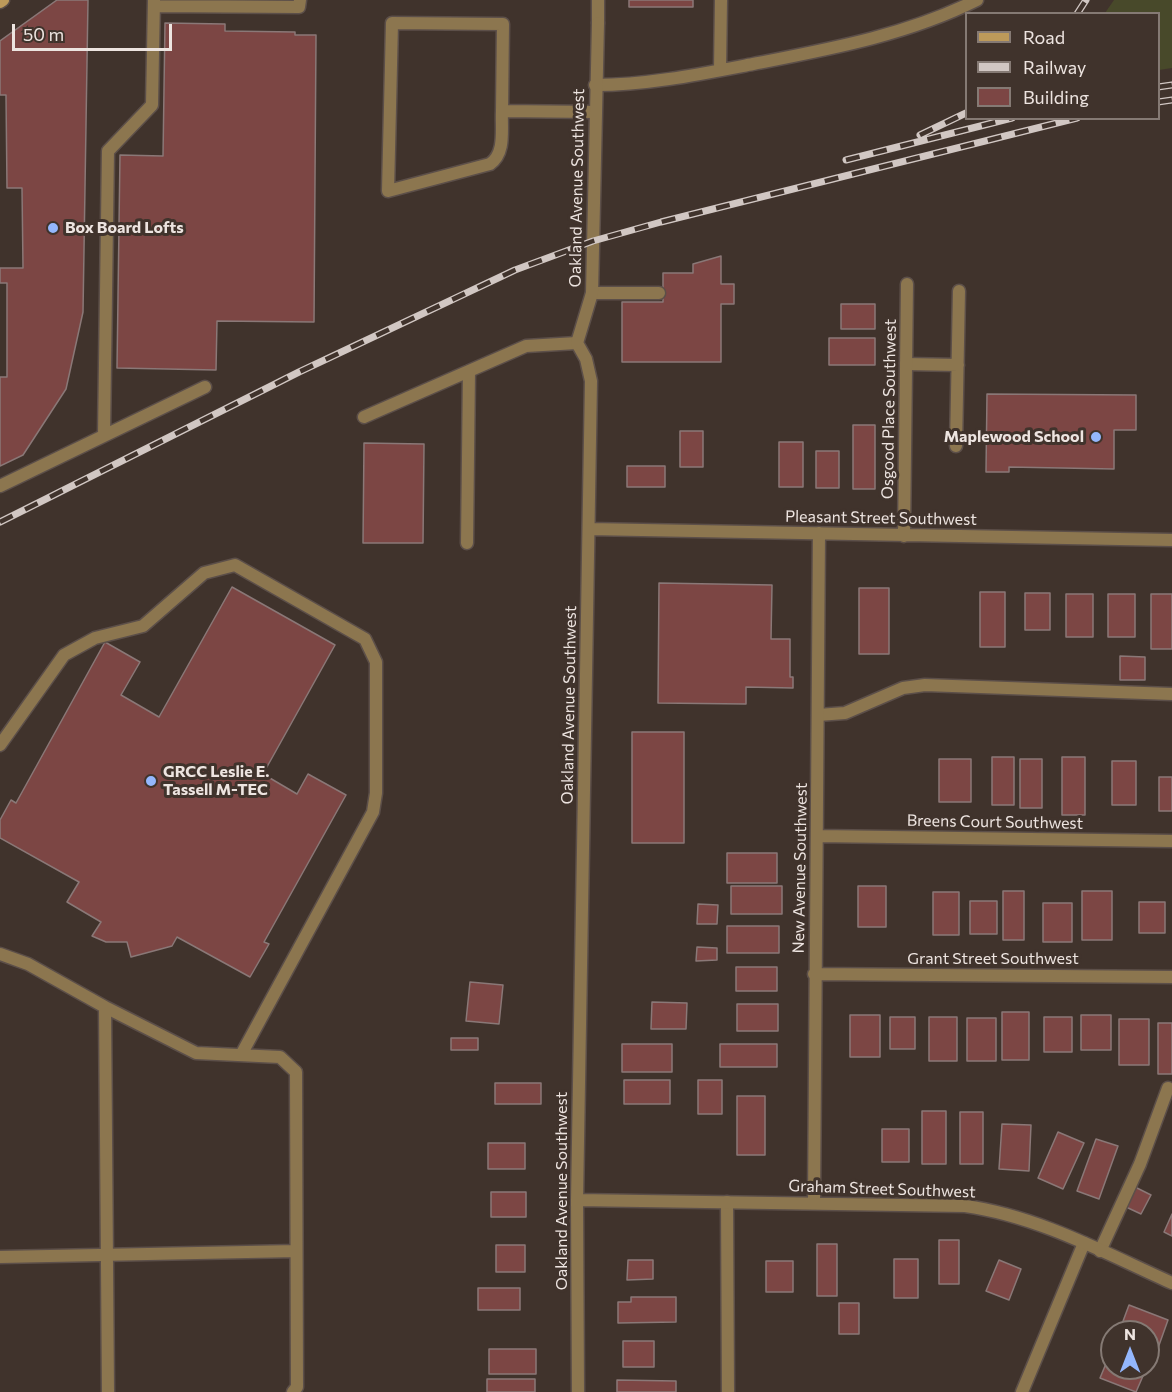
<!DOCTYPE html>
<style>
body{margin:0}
#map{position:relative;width:1172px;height:1392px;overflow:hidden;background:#40332c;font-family:Commissioner,sans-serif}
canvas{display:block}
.legend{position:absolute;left:965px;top:12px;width:195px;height:108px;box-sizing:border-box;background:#40332c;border:2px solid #857a74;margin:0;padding:8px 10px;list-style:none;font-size:18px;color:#ede4e0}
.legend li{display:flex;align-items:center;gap:12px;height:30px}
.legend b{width:30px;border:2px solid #857a74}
.north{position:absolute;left:1100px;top:1320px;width:60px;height:60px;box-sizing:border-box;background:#40332c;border:2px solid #857a74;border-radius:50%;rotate:0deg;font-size:16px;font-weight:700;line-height:24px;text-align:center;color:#ede4e0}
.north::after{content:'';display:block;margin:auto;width:21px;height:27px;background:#94b7fd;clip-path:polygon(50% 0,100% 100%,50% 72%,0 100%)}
.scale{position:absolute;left:12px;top:24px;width:160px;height:27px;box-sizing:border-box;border:3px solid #ede4e0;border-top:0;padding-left:8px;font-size:18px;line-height:21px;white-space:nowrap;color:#ede4e0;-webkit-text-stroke:4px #40332c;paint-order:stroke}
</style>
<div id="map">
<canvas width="1172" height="1392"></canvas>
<ul class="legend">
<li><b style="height:8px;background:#bd9a5a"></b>Road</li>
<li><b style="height:8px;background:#d1c7c3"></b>Railway</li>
<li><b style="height:16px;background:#7c4644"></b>Building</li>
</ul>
<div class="north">N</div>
<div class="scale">50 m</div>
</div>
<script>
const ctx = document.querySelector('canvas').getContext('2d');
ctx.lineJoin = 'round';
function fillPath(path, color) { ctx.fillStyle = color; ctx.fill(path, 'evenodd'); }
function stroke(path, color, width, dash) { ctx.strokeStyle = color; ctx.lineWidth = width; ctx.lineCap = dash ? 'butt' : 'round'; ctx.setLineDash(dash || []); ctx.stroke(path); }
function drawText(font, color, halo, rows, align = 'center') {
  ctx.font = font + ' Commissioner,sans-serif'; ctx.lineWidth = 6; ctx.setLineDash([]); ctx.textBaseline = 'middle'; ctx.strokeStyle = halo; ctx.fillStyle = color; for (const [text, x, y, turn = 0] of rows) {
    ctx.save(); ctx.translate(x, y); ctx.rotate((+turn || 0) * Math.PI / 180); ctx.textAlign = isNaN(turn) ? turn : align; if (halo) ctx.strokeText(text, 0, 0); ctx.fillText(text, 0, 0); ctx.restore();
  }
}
fillPath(new Path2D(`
 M1114,0h58v68l-13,2 -1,-56 -53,-1z`), '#48492a');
const building = new Path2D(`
 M57,0h31l-5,312 -17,77 -43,66 -23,11v-89h7v-94h-7v-15h23l-1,-80h-15l-1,-93h-6v-54z
 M629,0h64v7h-64z
 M165,23l60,1v7l70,1v3h21l-2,287 -97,-1 -1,49 -99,-2 3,-213 43,1z
 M721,256v28h13v20h-13v58h-99v-60h41v-29h30v-9z
 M841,304h34v25h-34z
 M829,338h46v27h-46z
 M987,394l149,1v35h-22v39l-105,-2v5h-23z
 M853,425h22v64h-22z
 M680,431h23v36h-23z
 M779,442h24v45h-24z
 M364,443l60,1 -1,99h-60z
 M816,451h23v37h-23z
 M627,466h38v21h-38z
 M659,583l113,2 -1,54h19v38h3v11l-47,-1v17l-88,-1z
 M232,587l103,58 -72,129 34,20 11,-20 38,21 -82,147 5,2 -19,33 -73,-40 -5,9 -41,11 -4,-15h-21l-14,-6 9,-14 -34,-20 12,-20 -79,-44v-18l11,-20 5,3 89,-161 35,20 -19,33 38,22z
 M859,588h30v66h-30z
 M980,592h25v55h-25z
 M1025,593h25v37h-25z
 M1066,594h27v43h-27z
 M1108,594h27v43h-27z
 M1151,594h21v55h-21z
 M1120,656l25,1v23h-25z
 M632,732h52v111h-52z
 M992,757h22v48h-22z
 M1062,757h23v58h-23z
 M939,759h32v43h-32z
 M1020,759h22v49h-22z
 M1112,761h24v44h-24z
 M1159,777h13v34h-13z
 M727,853h50v30h-50z
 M731,886h51v28h-51z
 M858,886h28v41h-28z
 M1003,891h21v49h-21z
 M1082,891h30v49h-30z
 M933,892h26v43h-26z
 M970,901h27v33h-27z
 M1139,902h26v31h-26z
 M1043,903h29v39h-29z
 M698,904l20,1 -1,19h-20z
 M727,926h52v27h-52z
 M697,947l20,1v12l-21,1z
 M736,967h41v24h-41z
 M470,982l33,3 -4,39 -33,-3z
 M652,1002l35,1 -1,26h-35z
 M737,1004h41v27h-41z
 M1002,1012h27v48h-27z
 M850,1015h30v42h-30z
 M1081,1015h30v35h-30z
 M890,1017h25v32h-25z
 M929,1017h28v44h-28z
 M1044,1017h28v35h-28z
 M967,1018h29v43h-29z
 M1119,1019h30v46h-30z
 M1158,1023h14v51h-14z
 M451,1038h27v12h-27z
 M622,1044h50v28h-50z
 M720,1044h57v23h-57z
 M624,1080h46v24h-46z
 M698,1080h24v34h-24z
 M495,1083h46v21h-46z
 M737,1096h28v59h-28z
 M922,1111h24v53h-24z
 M960,1112h23v52h-23z
 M1002,1124l29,1 -2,46 -30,-2z
 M882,1129h27v33h-27z
 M1058,1132l26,11 -21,46 -25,-11z
 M1096,1139l22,7 -19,53 -22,-8z
 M488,1143h37v26h-37z
 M1135,1187l16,8 -10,19 -15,-7z
 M491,1192h35v25h-35z
 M1172,1214v22l-8,-4z
 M939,1240h20v44h-20z
 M817,1244h20v52h-20z
 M496,1245h29v27h-29z
 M894,1259h24v39h-24z
 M628,1260h25v19l-26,1z
 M999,1260l22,9 -12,31 -23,-9z
 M766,1261h27v31h-27z
 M478,1288h42v22h-42z
 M631,1297h45v25l-58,1v-21h13z
 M839,1303h20v31h-20z
 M1129,1305l39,15 -10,28 -10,-4v-12h-29z
 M623,1341h31v26h-31z
 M489,1349h47v25h-47z
 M1110,1354l2,14 34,1 -10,23 -36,-14z
 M487,1379h48v13h-48z
 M617,1380l59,1v11h-59z`);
fillPath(building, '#7c4644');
stroke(building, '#8a7877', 1.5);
const service = new Path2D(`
 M154,6l145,1 1,-7
 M598,23v-23
 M720,70l1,-70
 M595,85c53,0 106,-11 158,-21 77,-15 154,-29 224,-64
 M502,111l1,-87 -111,-1 -4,168 102,-27c16,-11 11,-35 12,-53l93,1
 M592,293h67
 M906,364l52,1
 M364,417l162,-71 51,-3
 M104,435l4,-284 44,-46 2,-105
 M956,446l3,-155
 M0,486l205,-99
 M467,543l2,-172
 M818,715l27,-2 58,-25 22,-3 247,9
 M0,745l64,-90 31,-17 48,-12 61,-53 31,-8 130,74 11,23v131l-3,19 -132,243
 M0,954l28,10 77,43 91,46 84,4 16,15 1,315 -4,5
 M105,1007l3,385
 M727,1202l1,190
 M1100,1251l40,-87 28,-76
 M0,1257l296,-6
 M1022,1392l62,-149`);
const minor = new Path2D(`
 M589,529l583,11
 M904,536l3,-252
 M818,836l354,5
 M814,974l358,3
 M577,1200l388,6c73,10 140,47 207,77
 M814,1203l5,-670
 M578,1392l-1,-192 14,-819 -5,-22 -9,-16 15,-50 6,-270`);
const secondary = new Path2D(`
 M0,2l3,-2`);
stroke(service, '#5c4f49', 15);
stroke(minor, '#5c4f49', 15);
stroke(secondary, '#5c4f49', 15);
stroke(service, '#8c764f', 12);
stroke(minor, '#8c764f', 12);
stroke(secondary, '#bd9a5a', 12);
const rail = new Path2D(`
 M1077,14l9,-14
 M1158,87l14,-2
 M1158,102l14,-2
 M920,135l46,-22
 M846,160l166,-42
 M0,522l299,-150 216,-102 78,-29 68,-19 416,-104`);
stroke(rail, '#d1c7c3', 7);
stroke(rail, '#40332c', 4.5, [14]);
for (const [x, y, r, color] of [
 [53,228,6,"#94b7fd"],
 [1096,437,6,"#94b7fd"],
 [151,781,6,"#94b7fd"]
]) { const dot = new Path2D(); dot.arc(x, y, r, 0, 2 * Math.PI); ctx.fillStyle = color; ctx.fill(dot); stroke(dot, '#40332c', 2); }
drawText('16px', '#ede4e0', '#40332c', [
 ["Oakland Avenue Southwest",577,188,-89],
 ["Osgood Place Southwest",889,409,-89],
 ["Pleasant Street Southwest",881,518,1],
 ["Oakland Avenue Southwest",569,705,-89],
 ["Breens Court Southwest",995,822,1],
 ["New Avenue Southwest",800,868,-89],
 ["Grant Street Southwest",993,959],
 ["Graham Street Southwest",882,1189,2],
 ["Oakland Avenue Southwest",562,1191,-90]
]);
drawText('bold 16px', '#ede4e0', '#40332c', [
 ["Box Board Lofts",65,228],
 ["Maplewood School",1084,437,"right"],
 ["GRCC Leslie E.",163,772],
 ["Tassell M-TEC",163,790]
], 'left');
</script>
